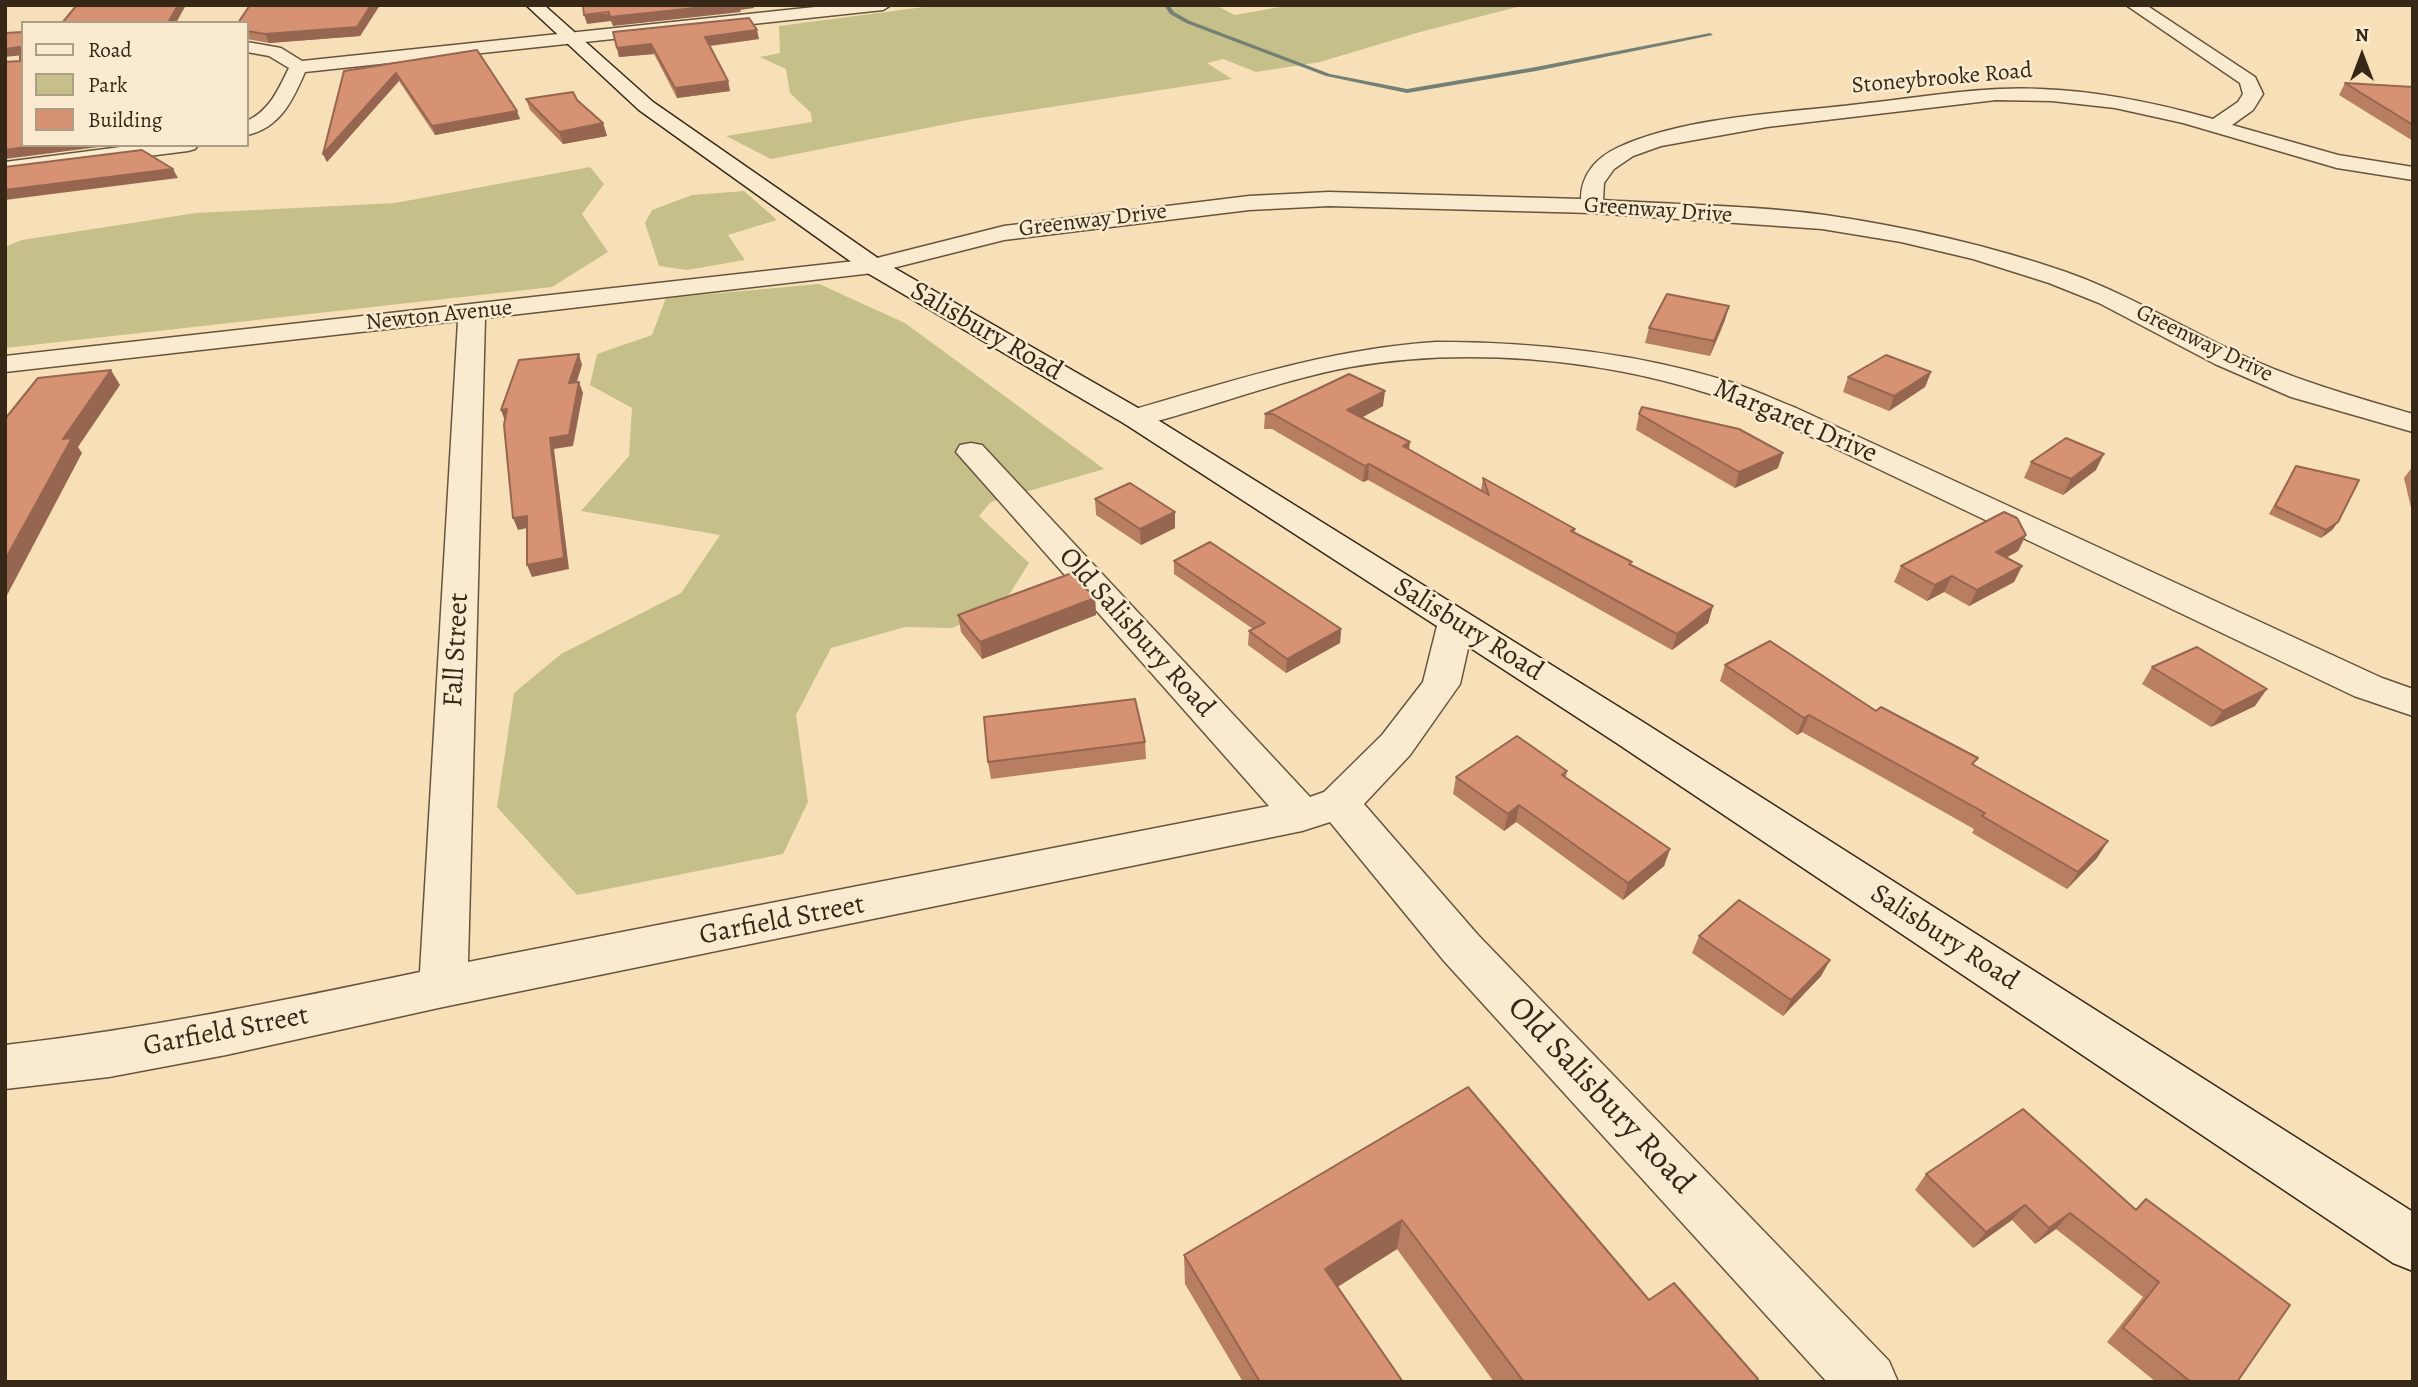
<!DOCTYPE html>
<style>
body{margin:0}
#map{position:relative;width:2418px;height:1387px;overflow:hidden;background:#f7e0b7;font-family:Alegreya,serif}
canvas{display:block}
.frame{position:absolute;inset:0;border:7px solid #362716;pointer-events:none}
.legend{position:absolute;left:21px;top:21px;width:228px;height:126px;box-sizing:border-box;background:#faebd0;border:2px solid #ac9d86;margin:0;padding:9px 12px;list-style:none;font-size:21px;color:#362716}
.legend li{display:flex;align-items:center;gap:14px;height:35px}
.legend b{width:35px;border:2px solid #ac9d86}
.north{position:absolute;left:2327px;top:21px;width:70px;height:70px;-webkit-text-stroke:5px #faebd0;paint-order:stroke;rotate:0deg;font-size:19px;font-weight:700;line-height:28px;text-align:center;color:#362716}
.north::after{content:'';display:block;margin:auto;width:24px;height:32px;background:#362716;clip-path:polygon(50% 0,100% 100%,50% 72%,0 100%)}
</style>
<div id="map">
<canvas width="2418" height="1387"></canvas>
<div class="frame"></div>
<ul class="legend">
<li><b style="height:9px;background:#faebd0"></b>Road</li>
<li><b style="height:19px;background:#c5c089"></b>Park</li>
<li><b style="height:19px;background:#d69272"></b>Building</li>
</ul>
<div class="north">N</div>
</div>
<script>
const ctx = document.querySelector('canvas').getContext('2d');
ctx.lineJoin = 'round';
function fillPath(path, color) { ctx.fillStyle = color; ctx.fill(path, 'evenodd'); }
function stroke(path, color, width, dash) { ctx.strokeStyle = color; ctx.lineWidth = width; ctx.lineCap = dash ? 'butt' : 'round'; ctx.setLineDash(dash || []); ctx.stroke(path); }
function drawText(font, color, halo, rows, align = 'center') {
  ctx.font = font + ' Alegreya,serif'; ctx.lineWidth = 5; ctx.setLineDash([]); ctx.textBaseline = 'middle'; ctx.strokeStyle = halo; ctx.fillStyle = color; for (const [text, x, y, turn = 0] of rows) {
    ctx.save(); ctx.translate(x, y); ctx.rotate((+turn || 0) * Math.PI / 180); ctx.textAlign = isNaN(turn) ? turn : align; if (halo) ctx.strokeText(text, 0, 0); ctx.fillText(text, 0, 0); ctx.restore();
  }
}
fillPath(new Path2D(`
 M939,5h277l18,10 58,-10h233l-105,27 -100,30 -64,10 -33,-13 -16,4 25,16 -265,41 -196,39 -45,-23 86,-14 -1,-9 -21,-20 -4,-24 -26,-12 20,-4 -1,-27z
 M590,167l14,17 -22,30 26,38 -56,35 -547,61v-101l17,-7 174,-27 199,-10z
 M744,191l33,29 -49,15 17,25 -58,10 -28,-4 -14,-43 7,-13 40,-15z
 M819,284l86,39 199,146 -113,33 -12,14 50,47 -27,43 -50,22 -47,-1 -74,21 -35,67 12,87 -25,52 -206,41 -80,-88 17,-114 47,-39 120,-61 39,-58 -139,-24 48,-55 3,-48 -42,-23 7,-31 55,-19 14,-37z`), '#c5c089');
fillPath(new Path2D(`
 M1164,5h5l5,7 16,9 140,53 77,15 129,-22 174,-34 3,2 -177,36 -129,22 -81,-17 -140,-53 -16,-9z`), '#748075');
const street = new Path2D(`
 M834,5h57l-8,5 -578,62c-12,28 -25,56 -58,63v-14c23,-11 31,-31 42,-53l-20,-12 -22,-4v-10l34,6 21,13z
 M2126,5h20l109,72 8,17 -10,16 -21,15 106,30 75,12v13l-76,-12 -154,-45 -68,-15 -63,-7 -56,-1 -229,27 -106,19 -28,10 -19,13 -10,14 -1,17c73,5 149,5 222,15 82,12 163,30 241,57 59,21 112,53 167,79 58,28 118,45 180,63v18l-122,-35 -76,-33 -116,-61 -50,-20 -76,-24 -72,-17 -79,-13 -230,-16 -263,-7 -80,4 -245,30 -131,33 -388,45 -17,644 801,-156 -313,-354 4,-7 11,-2 11,2 328,352 14,-5 58,-57 41,-53 15,-60 5,-8 13,-3 13,3 5,8 -14,62 -50,71 -46,49 114,131 411,426 9,21h-71l-383,-421 -114,-139 -28,9 -859,176 -217,48 -117,22 -104,12v-44c142,-16 276,-44 415,-73l38,-651 -453,51v-16l868,-97 131,-33 245,-30 80,-4 252,7c0,-25 16,-42 38,-52 69,-31 167,-34 241,-43 60,-6 119,-18 180,-15 59,2 116,14 173,30l25,-17 5,-8 -3,-11z
 M136,145h62l-3,4 -7,2 -183,23v-12z
 M1436,342c98,0 196,10 291,39 23,7 46,18 69,27l586,270 31,11v27l-59,-20 -578,-276c-23,-9 -46,-20 -69,-27 -112,-35 -242,-46 -357,-26 -74,14 -143,42 -215,60l-10,-3 -5,-6 5,-6c103,-30 203,-63 311,-70z`);
const secondary = new Path2D(`
 M526,5h18l109,97 229,159 263,151 498,310 770,490v59l-20,-8 -778,-521 -172,-112 -318,-206 -261,-153 -225,-161z`);
stroke(street, '#66553e', 3);
stroke(secondary, '#362716', 3);
fillPath(street, '#faebd0');
fillPath(secondary, '#faebd0');
fillPath(new Path2D(`
 M250,5h130l-20,31 -91,7 -22,-4v2v-18z
 M759,39l-49,7 18,35 2,10 -53,7 -23,-44 -35,3 -2,-9z
 M477,50l43,69 -85,16 -36,-54 -72,81 -4,-8 21,-83z
 M2345,83l68,4v54l-74,-46z
 M526,99l51,1 26,23 4,13 -44,8 -33,-34z
 M1725,320l-15,36 -65,-13 4,-15z
 M1931,372l-6,15 -36,24 -46,-19 5,-15z
 M1383,406l-22,12 48,32 72,40 2,-12 92,51 -1,4 57,33 82,40 -5,17 -36,27 -304,-170 -5,2 -91,-53h-8l1,-15z
 M1639,414l139,54 -43,20 -99,-58z
 M2031,462l65,8 -33,25 -39,-17z
 M2296,466l42,56 -6,8 -11,8 -52,-24z
 M2413,466v50l-9,-38z
 M1095,499l80,13v16l-34,17 -45,-30z
 M2026,535l-8,16 -11,6 15,9 -8,16 -45,24 -25,-14 -17,9 -33,-19 7,-16z
 M1174,561l167,68 -1,14 -54,30 -38,-28 1,-14 4,-2 -79,-55z
 M1095,598l1,17 -114,44 -21,-27 -3,-17z
 M1725,665l151,46 232,130 -11,17 -30,31 -95,-56 2,-4 -172,-97 -5,3 -77,-54z
 M2152,667l103,39 -44,21 -69,-43z
 M1145,742l1,17 -155,20 -3,-17z
 M1567,771l-1,6 104,72 -6,17 -41,34 -107,-78 -12,9 -51,-37 3,-17z
 M1699,936l131,24 -9,16 -38,40 -91,-63z
 M1468,1087l181,213 107,82h-262l-97,-133 -59,37 65,96h-160l-58,-98 -1,-29z
 M1926,1174l210,35 10,-10 91,183h-81l-49,-40 36,-45 -87,-68 -21,15 -23,-24 -39,28 -58,-58z`), '#b87e62');
fillPath(new Path2D(`
 M178,5h8l-10,18h-8z
 M371,5h9l-20,31 -91,7 -4,-9z
 M723,5h31v3l-14,2 1,2 -128,14 -2,-5 -24,3 -3,-9z
 M757,30l2,9 -52,7 -2,-9z
 M651,44l3,10 -35,3 -2,-9z
 M20,47l3,8 -18,2v-8z
 M396,73l3,8 -72,81 -4,-8z
 M728,81l2,10 -53,7 -2,-10z
 M517,111l3,8 -85,16 -3,-9z
 M603,123l4,13 -44,8 -4,-12z
 M40,145h74l-109,14v-9z
 M173,169l5,9 -173,22v-10z
 M1729,306l-4,14 -15,36 4,-15z
 M579,354l3,11 -9,29 -4,-11z
 M111,370l9,15 -42,62 4,6 -77,146v-39l58,-121z
 M1931,372l-6,15 -36,24 5,-15z
 M579,382l4,11 -10,53 -19,3 15,120 -37,8 -5,-12 23,-127z
 M1385,391l-2,15 -37,20 1,-16z
 M507,409l-2,12 -4,-11z
 M1410,442l-2,16 -5,-12z
 M1783,453l-5,15 -43,20 4,-16z
 M2104,454l-8,16 -33,25 8,-16z
 M1369,464l-1,16 -5,2 2,-16z
 M1175,512v16l-34,17 -1,-16z
 M527,516l5,11 -14,3 -5,-12z
 M2338,522l-6,8 -11,8 5,-8z
 M2026,535l-8,16 -30,17 8,-16z
 M2022,566l-8,16 -45,24 8,-16z
 M1952,576l-8,16 -17,9 8,-16z
 M1095,598l1,17 -114,44 -2,-17z
 M1713,606l-5,17 -36,27 5,-16z
 M1341,629l-1,14 -54,30 1,-14z
 M2267,689l-12,17 -44,21 12,-16z
 M1809,715l-7,17 -5,3 7,-17z
 M1519,805l-3,17 -12,9 4,-17z
 M2108,841l-11,17 -30,31 11,-17z
 M1670,849l-6,17 -41,34 5,-17z
 M1830,960l-9,16 -38,40 8,-16z
 M2025,1205l-13,15 -39,28 13,-16z
 M2070,1213l-14,16 -21,15 14,-16z
 M1402,1220l-5,29 -75,48 3,-28z`), '#966650');
const building = new Path2D(`
 M77,5h101l-10,18h-106z
 M250,5h121l-14,22 -92,7 -18,-3v-8h-9z
 M583,5h140l-113,12 -1,-5 -25,3z
 M749,18l8,12 -52,7 23,44 -53,7 -24,-44 -34,4 -4,-16z
 M23,32v113h17l-35,5v-88l15,-1v-14l-15,2v-16z
 M477,50l40,61 -85,15 -36,-53 -73,81 21,-83z
 M2345,83l68,4v38z
 M573,92l4,8 26,23 -44,9 -33,-33z
 M142,150l31,19 -168,21v-23z
 M1667,294l62,12 -15,35 -65,-13z
 M579,354l-10,29 10,-1 -10,53 -19,3 14,120 -37,7v-49l-14,2 -9,-93 3,-16 -6,1 18,-50z
 M1886,355l45,17 -37,24 -46,-19z
 M111,370l-48,69 9,-1 -67,122v-141l33,-41z
 M1349,374l36,17 -38,19 63,32 -7,4 86,49 -6,-17 92,51 -4,2 61,31 -3,2 84,42 -36,28 -308,-170 -4,2 -92,-52h-8z
 M1642,407l97,22 44,24 -44,19 -100,-58z
 M2066,438l38,16 -33,25 -40,-17z
 M2296,466l63,14 -21,42 -12,8 -51,-24z
 M1130,483l45,29 -35,17 -45,-30z
 M2004,512l13,6 9,17 -30,17 26,14 -45,24 -25,-14 -17,9 -34,-19z
 M1210,542l131,87 -54,30 -38,-28 16,-8 -91,-62z
 M1072,573l23,25 -115,44 -22,-27z
 M1770,641l106,70 5,-4 97,51 -6,6 136,77 -30,31 -96,-56 3,-3 -176,-98 -5,3 -79,-53z
 M2197,647l70,42 -44,22 -71,-44z
 M1135,699l10,43 -157,20 -4,-45z
 M1517,736l50,35 -5,4 108,74 -42,34 -109,-78 -11,9 -52,-37z
 M1739,900l91,60 -39,40 -92,-64z
 M1468,1087l181,213 25,-17 84,96 -3,3h-231l-122,-162 -77,49 78,113h-143l-76,-127z
 M2023,1109l113,101 10,-11 144,106 -53,77h-46l-68,-54 36,-46 -89,-69 -21,15 -24,-23 -39,27 -60,-58z`);
fillPath(building, '#d69272');
stroke(building, '#966650', 2);
drawText('23px', '#362716', '#faebd0', [
 ["Stoneybrooke Road",1942,79,-5],
 ["Greenway Drive",1658,211,4],
 ["Greenway Drive",1093,221,-7],
 ["Newton Avenue",439,316,-6],
 ["Greenway Drive",2204,344,26]
]);
drawText('28px', '#362716', '#faebd0', [
 ["Salisbury Road",986,332,30],
 ["Margaret Drive",1795,422,23],
 ["Salisbury Road",1468,630,32],
 ["Old Salisbury Road",1136,633,48],
 ["Fall Street",457,650,-87],
 ["Garfield Street",782,921,-11],
 ["Salisbury Road",1944,938,33],
 ["Garfield Street",226,1032,-11]
]);
drawText('33px', '#362716', '#faebd0', [
 ["Old Salisbury Road",1600,1096,47]
]);
</script>
